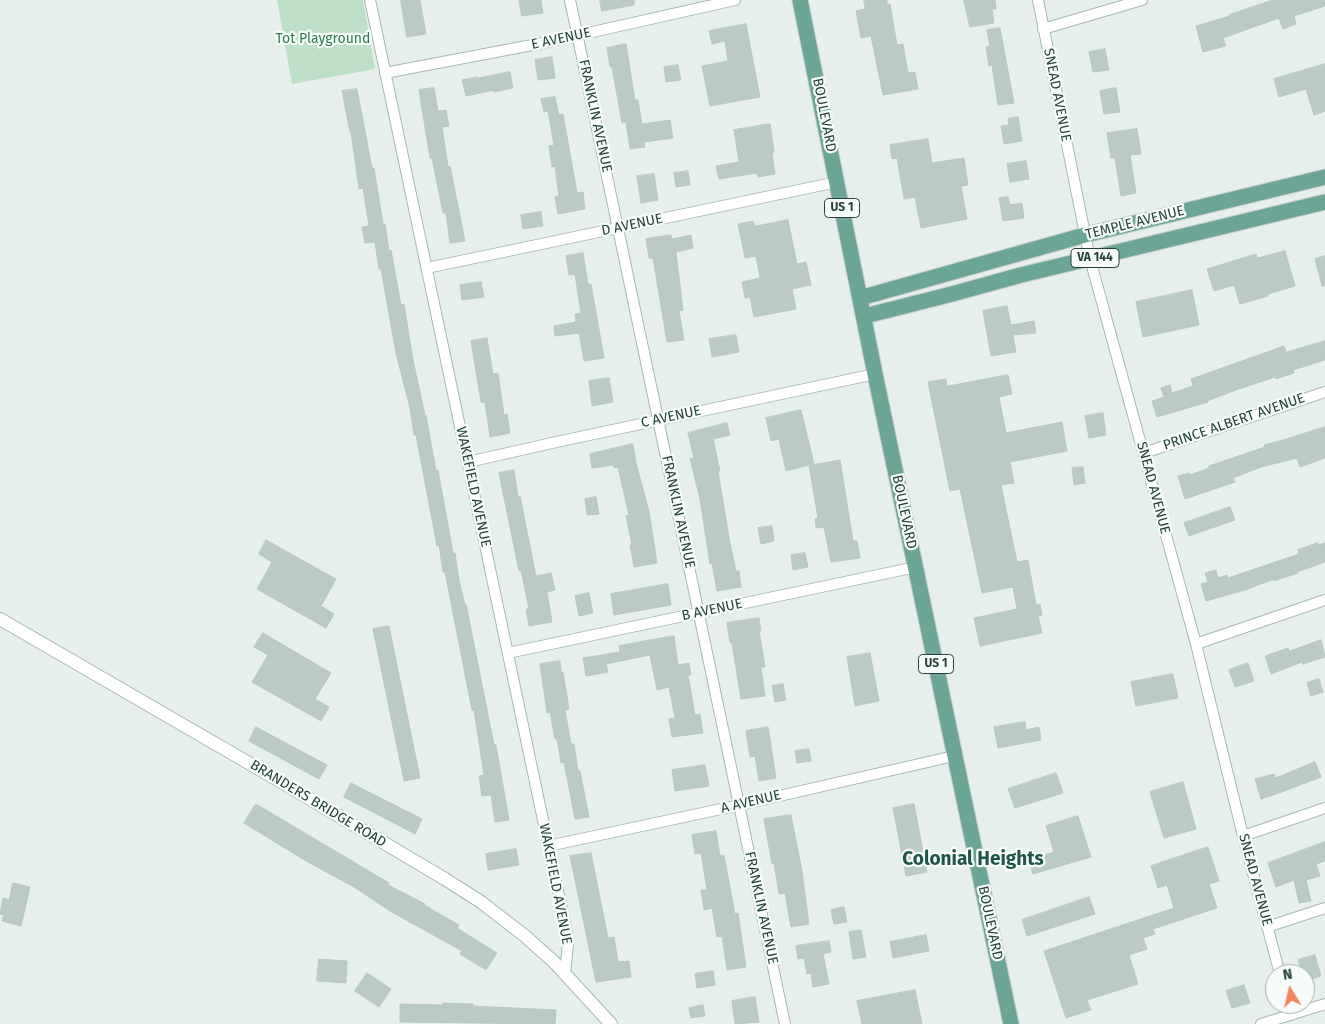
<!DOCTYPE html>
<style>
body{margin:0}
#map{position:relative;width:1325px;height:1024px;overflow:hidden;background:#e6efeb;font-family:"Fira Sans",sans-serif}
canvas{display:block}
.north{position:absolute;left:1265px;top:964px;width:50px;height:50px;box-sizing:border-box;background:#f7fbf9;border:1px solid #a3b1ad;border-radius:50%;rotate:351deg;font-size:14px;font-weight:700;line-height:20px;text-align:center;color:#24423a}
.north::after{content:'';display:block;margin:auto;width:18px;height:22px;background:#f4845f;clip-path:polygon(50% 0,100% 100%,50% 72%,0 100%)}
</style>
<div id="map">
<canvas width="1325" height="1024"></canvas>
<div class="north">N</div>
</div>
<script>
const ctx = document.querySelector('canvas').getContext('2d');
ctx.lineJoin = 'round';
function fillPath(path, color) { ctx.fillStyle = color; ctx.fill(path, 'evenodd'); }
function stroke(path, color, width, dash) { ctx.strokeStyle = color; ctx.lineWidth = width; ctx.lineCap = dash ? 'butt' : 'round'; ctx.setLineDash(dash || []); ctx.stroke(path); }
function drawText(font, color, halo, rows, align = 'center') {
  ctx.font = font + ' "Fira Sans",sans-serif'; ctx.lineWidth = 4.5; ctx.setLineDash([]); ctx.textBaseline = 'middle'; ctx.strokeStyle = halo; ctx.fillStyle = color; for (const [text, x, y, turn = 0] of rows) {
    ctx.save(); ctx.translate(x, y); ctx.rotate((+turn || 0) * Math.PI / 180); ctx.textAlign = isNaN(turn) ? turn : align; if (halo) ctx.strokeText(text, 0, 0); ctx.fillText(text, 0, 0); ctx.restore();
  }
}
fillPath(new Path2D(`
 M277,0h86l12,69 -83,15z`), '#bfe0c8');
const building = new Path2D(`
 M401,0h19l6,34 -19,3z
 M519,0h22l2,13 -21,3z
 M600,0h34v5l-32,6z
 M864,0h23v4h3l7,41 6,-1 5,29 7,-1 3,17 -35,6 -12,-59 -10,2 -5,-27 9,-2z
 M964,0h31l1,9h-4l2,14 -24,4z
 M1273,0h52v6l-31,10 2,8 -13,5 -4,-11 -56,20 3,8 -23,6 -7,-26 34,-10 -1,-1z
 M746,24l14,73 -50,9 -8,-40 26,-5 -3,-20 -13,3 -3,-13z
 M1000,28l14,75 -16,2 -6,-40 -3,1 -3,-19 4,-1 -3,-16z
 M626,44l9,56h3l4,24 28,-4 3,18 -29,4 1,5 -15,2 -4,-27 -4,1 -10,-56h-2l-3,-19z
 M1105,49l4,21 -16,2 -4,-20z
 M552,57l3,21 -17,2 -3,-20z
 M1325,64v47l-11,4 -8,-26 -27,8 -5,-18z
 M678,65l3,15 -15,2 -2,-15z
 M510,72l3,16 -19,4v-2l-28,6 -4,-16 15,-3 1,1z
 M434,88l4,23 8,-1 3,16 -7,1 6,40 2,-1 15,75 -15,2 -4,-30h-3l-11,-55h-2l-11,-68z
 M1116,88l4,24 -16,2 -4,-23z
 M357,89l15,79h2l9,56h2l4,27 2,-1 10,55 3,-1 9,56 12,55h1l10,56 2,-1 15,83h2l4,27 6,25 1,-1 28,141h2l13,75 -14,2 -4,-27 -9,1 -3,-20 5,-1 -10,-65h-2l-27,-138h-2l-4,-27 -2,1 -21,-111h-2l-4,-27 -14,-55 -15,-84h-2l-4,-27 -10,1 -3,-16 7,-1 -6,-38 -4,1 -8,-57h-1l-8,-41z
 M555,97l4,18 4,-1 14,79 6,-1 2,17 -27,5 -3,-17 4,-1 -4,-30 -3,1 -3,-21 5,-1 -6,-34 -4,1 -3,-13z
 M1018,117l4,24 -18,3 -3,-18 8,-1 -1,-6z
 M770,124l4,28 -2,1 3,21 -17,3 -1,-4 -38,6 -3,-13 23,-4 -5,-32z
 M1137,129l4,25 -11,1 6,38 -15,3 -6,-38h-4l-4,-25z
 M928,139l4,24 32,-5 4,27 -7,1 6,33 -46,9 -6,-31 -11,2 -7,-41 -5,1 -2,-14z
 M1026,161l3,18 -19,3 -3,-18z
 M688,171l2,14 -14,2 -2,-14z
 M654,174l4,26 -17,3 -4,-27z
 M1008,197l2,8 12,-2 2,15 -21,3 -4,-23z
 M541,212l2,14 -20,3 -2,-14z
 M788,220l9,44 9,-2 5,23 -19,4 4,20 -42,8 -4,-20 -5,1 -3,-16 18,-4 -4,-22 -11,2 -7,-34 15,-3 2,5z
 M671,235l1,4 19,-4 2,13 -17,4 7,58 -4,1 5,29 -17,2 -14,-84h-4l-3,-19z
 M1285,251l10,35 -27,8v2l-28,8 -6,-19 -20,6 -7,-22 49,-15 1,4z
 M583,253l5,31h3l13,74 -20,3 -5,-28 -24,3 -1,-10 22,-4 -1,-8 6,-1 -6,-39 -6,1 -3,-19z
 M1325,256v30h-3l-7,-27z
 M481,282l3,15 -22,3 -2,-15z
 M1192,290l7,35 -56,12 -7,-35z
 M1007,306l4,19 23,-4 2,12 -23,2 3,17 -25,4 -8,-45z
 M736,335l3,17 -27,5 -3,-18z
 M487,338l6,36 5,-1 6,42 3,-1 3,19 -20,4 -5,-35h-4l-10,-61z
 M1325,341v19l-32,10 1,3 -18,6 -1,-2 -39,13 -29,11 1,1 -51,15 -5,-16 12,-4 -3,-9 9,-3 2,8 21,-7 -2,-7 93,-33 2,6z
 M1008,375l4,19 -13,3 7,36 56,-11 5,29 -57,11 4,21 -13,2 16,77 11,-2 8,45 4,-1 2,11 -4,1 4,17 -62,13 -6,-28 43,-9 -4,-22 -31,6 -22,-104 -10,2 -22,-109 18,-3 1,7z
 M609,378l4,24 -21,4 -3,-25z
 M801,410l13,54 -2,1 28,-5 13,81h4l3,17 -29,4 -7,-35 -8,1 -1,-9 3,-1 -9,-53 -23,6 -7,-32 -8,2 -5,-23z
 M1103,413l3,22 -17,3 -4,-22z
 M727,423l3,12 -17,4 7,32h-2l12,72 6,28h3l2,16 -24,4 -5,-28 -2,1 -10,-65 -10,-40 4,-1 -6,-25z
 M1325,427v31l-25,9 -3,-9 -36,9 -28,11 2,4 -50,17 -7,-23 11,-3 1,2 19,-7v-2l56,-19 -1,-2 19,-5z
 M633,444l3,19 13,48 8,52 -23,4 -4,-22h2l-6,-29 3,-1 -11,-48 -4,1 -1,-3 -21,3 -2,-14z
 M1083,467l2,16 -11,2 -2,-17z
 M514,470l4,27 2,-1 16,80 15,-3 4,17 -8,2 5,30 -23,4 -3,-17h3l-8,-39 -2,1 -20,-98z
 M596,497l3,17 -12,1 -2,-16z
 M1230,507l5,13 -46,16 -5,-13z
 M772,526l2,15 -13,3 -3,-16z
 M266,540l70,39 -15,27 13,8 -8,14 -69,-39 15,-27 -13,-8z
 M1318,543v2l7,-2v19l-28,10 1,1 -24,8v-2l-29,11 -39,11 -5,-17 7,-2 -3,-9 11,-3 2,8 9,-3 1,3 71,-24 -1,-4z
 M805,553l3,14 -15,3 -2,-15z
 M668,584l3,21 -57,10 -3,-21z
 M589,593l4,20 -14,3 -4,-20z
 M759,618l2,13h-2l6,36h-4l4,29 -24,3 -9,-56h-2l-3,-20z
 M389,626l31,152 -16,3 -31,-152z
 M263,633l68,40 -16,26 14,8 -8,14 -69,-39 16,-27 -14,-8z
 M674,636l4,29 11,-2 2,12h-3l7,40 5,-1 3,19 -31,4 -3,-18 6,-1 -6,-31 -12,3 -7,-35 -44,9 2,8 -22,4 -3,-18 37,-6 -1,-6z
 M1321,640l4,17 -22,7 -1,-2 -31,12 -6,-18 23,-8 1,3z
 M870,653l9,48 -24,5 -8,-49z
 M560,661l1,11h2l6,37 -4,1 6,34h3l4,27h2l9,46 -14,2 -11,-57 -3,1 -4,-24h-2l-5,-27 -3,1 -7,-49z
 M1248,663l6,18 -19,6 -6,-17z
 M1173,674l5,24 -42,8 -5,-24z
 M1319,679l4,13 -12,4 -4,-13z
 M783,684l3,16 -11,2 -3,-16z
 M1025,722l1,8 13,-3 2,13 -43,8 -4,-21z
 M256,727l71,38 -8,14 -70,-38z
 M768,727l8,51 -17,3 -4,-25 -5,1 -4,-26z
 M809,749l2,12 -14,2 -2,-12z
 M1315,762l6,15 -42,16 -18,6 -6,-20 19,-5 1,4z
 M705,765l4,21 -34,5 -3,-21z
 M1056,773l7,20 -48,15 -7,-19z
 M1183,782l13,47 -32,9 -14,-46z
 M351,783l71,36 -7,15 -71,-37z
 M256,804l133,79 -1,2 37,19 -1,1 35,20 -2,3 40,25 -11,17 -26,-16 2,-3 -72,-40 -36,-24 -48,-26 -62,-38z
 M914,804l13,68 -21,4 -13,-68z
 M791,815l11,56 7,53 -18,3 -6,-34 -6,1 -5,-31 -2,1 -8,-45z
 M1078,816l13,41 -58,17 -4,-14 25,-8 -8,-26z
 M716,831l4,25 4,-1 11,59 3,-1 8,54 -19,3 -5,-34 -5,1 -5,-29 -8,2 -3,-20h6l-6,-37 -6,1 -3,-19z
 M1325,842v19l-9,3 4,12 -14,4 5,21 -12,2 -5,-23 -18,7 -8,-24z
 M1208,847l11,34 -10,3 8,24 -64,21 2,5 -12,4 4,11 -18,6 9,29 -51,16 4,10 -25,8 -22,-67 130,-43 -7,-23 -9,3 -7,-22z
 M516,849l3,16 -31,5 -2,-16z
 M591,853l17,85 6,-1 4,25 11,-1 2,16 -35,5 -26,-126z
 M13,883l17,4 -9,39 -19,-5 2,-6 -4,-1 3,-16 6,2z
 M1089,897l6,17 -68,22 -5,-16z
 M844,907l3,15 -13,2 -3,-14z
 M861,930l5,27 -13,2 -4,-27z
 M926,935l3,16 -36,7 -3,-16z
 M829,941l2,11 -8,2 6,30 -16,3 -2,-14 -4,1 -3,-16 -6,1 -2,-13z
 M1315,955l6,21 -16,5v-7h-3l-4,-14z
 M319,959l28,2 -1,22 -29,-2z
 M713,971l2,14 -18,3 -2,-14z
 M367,973l24,16 -12,18 -24,-16z
 M1244,985l6,18 -18,5 -6,-17z
 M915,990l7,34h-60l-5,-23z
 M755,997l4,25 -24,2 -3,-23z
 M443,1003l30,1v2l83,4 -1,14 -155,-2v-18l43,1z
 M703,1005l2,11 -14,2 -2,-10z`);
fillPath(building, '#bbcac4');
stroke(building, '#b8c9c2', 1);
const minor = new Path2D(`
 M370,0l196,929 2,14 -3,32
 M570,0l215,1024
 M1038,0l52,259 106,385 47,192 37,138
 M1043,29l99,-29
 M385,73l163,-31 187,-42
 M427,268l410,-86
 M1144,453l181,-61
 M468,462l93,-21 314,-67
 M1196,644l129,-44
 M508,653l408,-86
 M1243,836l82,-28
 M548,846l192,-41 214,-49
 M1267,927l58,-19
 M1288,1004l3,11
 M1261,1024l64,-20`);
const tertiary = new Path2D(`
 M0,619l278,161 167,99 36,23 44,34 29,26 57,62`);
const primary = new Path2D(`
 M800,0l75,374 136,650
 M860,298l225,-63 240,-58
 M865,316l87,-22 69,-19 304,-73`);
stroke(minor, '#a8b8b2', 12);
stroke(tertiary, '#a8b8b2', 14);
stroke(primary, '#c2cac8', 17);
stroke(minor, '#fff', 10);
stroke(tertiary, '#fff', 12);
stroke(primary, '#6aa596', 15);
for (const [x, y, w] of [
 [842,208,35],
 [1095,258,48],
 [936,664,35]
]) { const box = new Path2D(); box.roundRect(x - w / 2, y - 9.5, w, 19, 4); ctx.fillStyle = '#f7fbf9'; ctx.fill(box); stroke(box, '#24423a', 1); }
drawText('bold 12px', '#24423a', null, [
 ["US 1",842,208],
 ["VA 144",1095,258],
 ["US 1",936,664]
]);
drawText('14px', '#2d7a4b', '#f7fbf9', [
 ["Tot Playground",323,39]
]);
drawText('14px', '#24423a', '#f7fbf9', [
 ["E AVENUE",561,39,-12],
 ["SNEAD AVENUE",1057,95,79],
 ["BOULEVARD",824,115,79],
 ["FRANKLIN AVENUE",595,116,78],
 ["TEMPLE AVENUE",1135,223,-14],
 ["D AVENUE",632,225,-12],
 ["C AVENUE",671,417,-12],
 ["PRINCE ALBERT AVENUE",1234,422,-19],
 ["WAKEFIELD AVENUE",473,487,78],
 ["SNEAD AVENUE",1153,488,75],
 ["FRANKLIN AVENUE",678,512,78],
 ["BOULEVARD",904,512,78],
 ["B AVENUE",712,610,-12],
 ["A AVENUE",751,802,-13],
 ["BRANDERS BRIDGE ROAD",318,804,31],
 ["SNEAD AVENUE",1255,880,75],
 ["WAKEFIELD AVENUE",555,884,79],
 ["FRANKLIN AVENUE",761,908,78],
 ["BOULEVARD",990,923,78]
]);
drawText('bold 19px', '#1f5548', '#f7fbf9', [
 ["Colonial Heights",973,860]
]);
</script>
